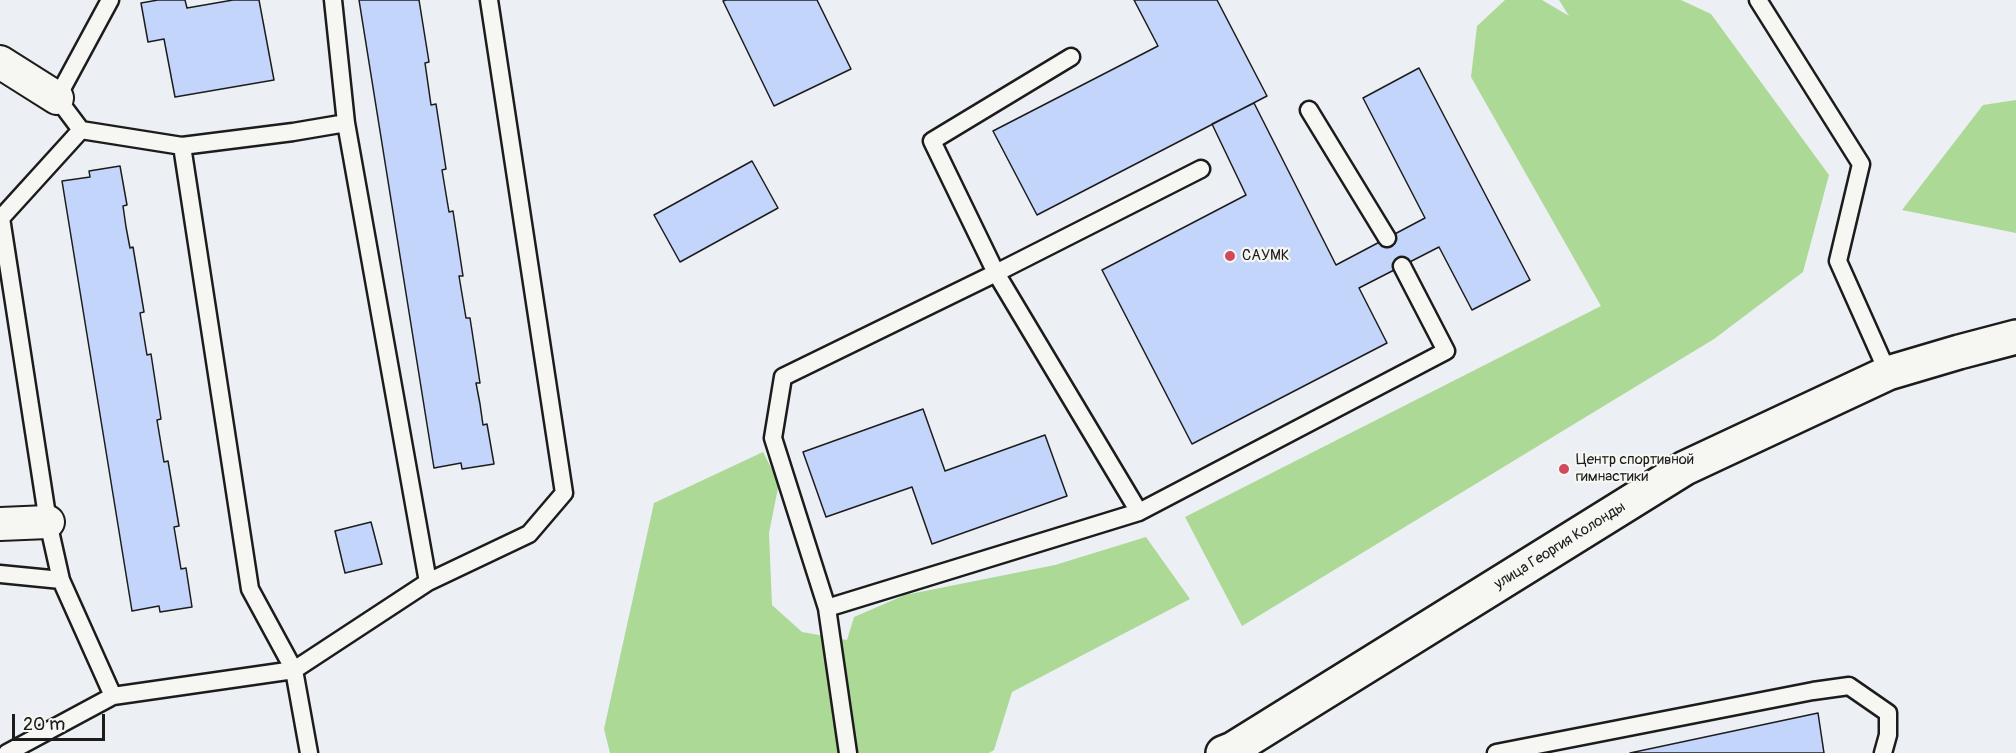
<!DOCTYPE html>
<meta charset="utf-8">
<style>
body{margin:0}
#map{position:relative;width:2016px;height:753px;overflow:hidden;background:#eceff4;font-family:Pangolin,sans-serif}
canvas{display:block}
.scale{position:absolute;left:12px;top:714px;width:93px;height:27px;box-sizing:border-box;border:3px solid #1c1c1c;border-top:0;padding-left:8px;font-size:18px;line-height:21px;white-space:nowrap;color:#1c1c1c;-webkit-text-stroke:4px #f6f6f2;paint-order:stroke}
</style>
<div id="map">
<canvas width="2016" height="753"></canvas>
<div class="scale">20 m</div>
</div>
<script>
const ctx = document.querySelector('canvas').getContext('2d');
ctx.lineJoin = 'round';
function fillPath(path, color) { ctx.fillStyle = color; ctx.fill(path, 'evenodd'); }
function stroke(path, color, width, dash) { ctx.strokeStyle = color; ctx.lineWidth = width; ctx.lineCap = dash ? 'butt' : 'round'; ctx.setLineDash(dash || []); ctx.stroke(path); }
function drawText(font, color, halo, rows, align = 'center') {
  ctx.font = font + ' Pangolin,sans-serif'; ctx.lineWidth = 4.5; ctx.setLineDash([]); ctx.textBaseline = 'middle'; ctx.strokeStyle = halo; ctx.fillStyle = color; for (const [text, x, y, turn = 0] of rows) {
    ctx.save(); ctx.translate(x, y); ctx.rotate((+turn || 0) * Math.PI / 180); ctx.textAlign = isNaN(turn) ? turn : align; if (halo) ctx.strokeText(text, 0, 0); ctx.fillText(text, 0, 0); ctx.restore();
  }
}
fillPath(new Path2D(`
 M1505,0h37l27,16 -10,-16h122l30,14 118,161 -26,97 -89,67 -472,287 -57,-109 416,-211 -130,-229 6,-51z
 M2016,100v133l-114,-23 81,-105z
 M763,452l16,31 -10,50 3,72 30,27 45,8 7,-23 51,-22 150,-30 91,-28 44,62 -178,93 -18,58 -5,3h-379l-6,-24 50,-226z`), '#add997');
const building = new Path2D(`
 M158,0h27l2,8 46,-8h26l15,80 -99,17 -11,-58 -16,3 -7,-39z
 M359,0h60l10,62 -4,1 6,42 5,-1 10,65 -4,1 7,42 4,-1 10,65h-4l7,42h4l10,65h-4l4,21 3,21 4,-1 7,40 -32,5 -1,-6 -27,5z
 M726,0h91l34,69 -77,37 -51,-105z
 M1134,0h83l50,96 -230,119 -44,-84 165,-85z
 M1419,68l111,212 -58,30 -33,-63 -80,41 28,55 -195,101 -90,-174 144,-75 -34,-71 42,-21 82,162 89,-47 -62,-120z
 M752,161l26,47 -98,54 -26,-47z
 M120,166l7,39 -4,1 3,21 4,21 3,-1 11,65 -4,1 7,42 4,-1 10,65 -4,1 7,42 4,-1 11,65 -5,1 7,42 5,-1 6,39 -32,5 -1,-6 -27,5 -70,-430 28,-4 -1,-6z
 M923,409l22,62 100,-36 22,61 -135,48 -20,-57 -86,30 -23,-65z
 M371,522l11,42 -37,9 -10,-42z
 M1818,713l6,40h-194z`);
fillPath(building, '#c4d5fb');
stroke(building, '#1c1c1c', 1.5);
const lane = new Path2D(`
 M110,0l-53,98 24,32 101,16
 M1758,0l103,164 -23,97 50,112
 M1071,57l-139,84 64,132 205,-104
 M1309,110l78,128
 M81,130l-80,88 47,304 13,58 52,116 181,-26 -44,-81 -68,-443 111,-14 53,-9
 M0,574l61,6
 M428,582l101,-48 35,-41 -75,-493
 M827,608l-54,-170 10,-61 213,-104 143,239
 M7,753l106,-57
 M309,753l-15,-83 134,-88 -82,-459 -13,-123
 M848,753l-21,-145 312,-96 307,-161 -44,-85
 M1496,753l317,-62 36,-5 39,27v22l-5,18`);
const street = new Path2D(`
 M0,62l57,36
 M0,524l48,-2`);
const secondary = new Path2D(`
 M1223,753l10,-4 452,-281 203,-95 71,-21 57,-15`);
stroke(lane, '#1c1c1c', 21);
stroke(street, '#1c1c1c', 36);
stroke(secondary, '#1c1c1c', 38);
stroke(lane, '#f6f6f2', 16);
stroke(street, '#f6f6f2', 32);
stroke(secondary, '#f6f6f2', 33);
for (const [x, y, r, color] of [
 [1230,256,6,"#d1495b"],
 [1564,469,6,"#d1495b"]
]) { const dot = new Path2D(); dot.arc(x, y, r, 0, 2 * Math.PI); ctx.fillStyle = color; ctx.fill(dot); stroke(dot, '#f6f6f2', 2); }
drawText('15px', '#1c1c1c', '#f6f6f2', [
 ["САУМК",1242,256],
 ["Центр спортивной",1576,460],
 ["гимнастики",1576,477]
], 'left');
drawText('15px', '#1c1c1c', '#f6f6f2', [
 ["улица Георгия Колонды",1560,546,-32]
]);
</script>
